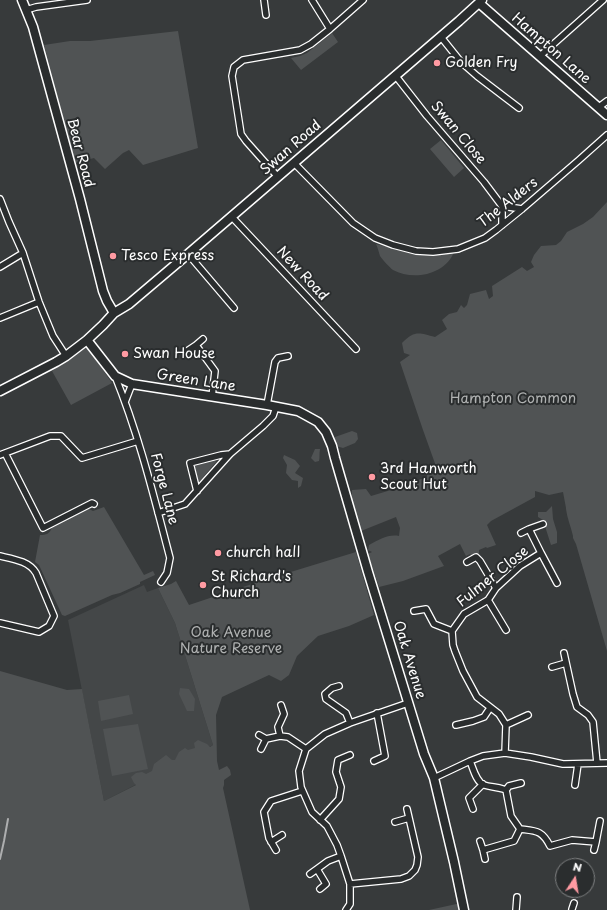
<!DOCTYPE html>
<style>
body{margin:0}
#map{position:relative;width:607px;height:910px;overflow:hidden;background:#373a3b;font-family:"Playpen Sans",sans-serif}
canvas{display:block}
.north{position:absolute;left:555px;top:858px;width:40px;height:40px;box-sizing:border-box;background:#2a2d2e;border:1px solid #7f8182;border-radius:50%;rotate:12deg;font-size:11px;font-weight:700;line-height:16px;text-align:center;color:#fff}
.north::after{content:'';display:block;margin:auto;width:14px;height:18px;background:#ff9aa2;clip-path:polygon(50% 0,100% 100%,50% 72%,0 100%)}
</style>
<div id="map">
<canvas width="607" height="910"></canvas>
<div class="north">N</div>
</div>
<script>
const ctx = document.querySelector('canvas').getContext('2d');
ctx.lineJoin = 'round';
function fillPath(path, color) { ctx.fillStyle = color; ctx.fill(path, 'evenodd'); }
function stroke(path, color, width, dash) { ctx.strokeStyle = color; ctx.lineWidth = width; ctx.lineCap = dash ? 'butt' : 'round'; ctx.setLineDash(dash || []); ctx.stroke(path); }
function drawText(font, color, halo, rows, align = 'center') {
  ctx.font = font + ' "Playpen Sans",sans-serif'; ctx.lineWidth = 4; ctx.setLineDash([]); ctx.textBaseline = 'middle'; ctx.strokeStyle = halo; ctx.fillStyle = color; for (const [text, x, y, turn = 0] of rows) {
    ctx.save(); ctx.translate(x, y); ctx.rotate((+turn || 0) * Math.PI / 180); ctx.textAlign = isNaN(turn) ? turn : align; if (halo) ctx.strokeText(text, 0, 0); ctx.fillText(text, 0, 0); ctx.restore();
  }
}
fillPath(new Path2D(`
 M144,585l3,7 11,-4 17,35 38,122 -109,56 -36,-181z`), '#444748');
fillPath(new Path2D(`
 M178,31l20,117 -55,17 -14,-15 -6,3 -18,16 -11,-11 -19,5 -31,-118 26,-4h20z
 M332,33l6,9 -37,28 -10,-12 9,-2 7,-3z
 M441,140l23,28 -10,9 -24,-28z
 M607,202v449l-31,-107 -3,-6v-2c-2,-9 -6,-18 -7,-27v-1l-3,-16 -14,3 -14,-4v6l-44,24 -4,4 9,20 -9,3 -1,-1 -7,3v4l-7,2 -2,-2 -4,2 -6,-12 -22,12 6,10 -41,15 -24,6 -11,-33 4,-2 -4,-2 1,-5c10,-5 19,-11 30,-9l1,-8 -4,-11 -35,14 -3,-11 -2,-1 -4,-15v-14l14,-1 5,7 20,-6 1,-1 3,-2 2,1 5,-2v-1l7,-3 1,1 17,-6v-2l10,-6 -14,-39 -23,-68 10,-7 -6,-2 -2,-10c13,-13 17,-10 33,-6l12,-8 -5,-9 7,-6 8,-2 4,-7 3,3 3,-3 3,-11 16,-4 3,9 4,-3 -1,-10 30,-19 5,4 7,-4 -3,-5 3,-7 7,-9 15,-1 5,-4 6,-9 16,-8 10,-7z
 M376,244l42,11 36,-3c-9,23 -41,29 -61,18 -4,-3 -10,-10 -13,-14 -1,-3 -2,-8 -4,-12z
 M87,347l25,36 -41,22 -19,-34z
 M352,431l5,2 1,6 -3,4 -12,5 -7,-2 -2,-4 1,-5z
 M315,449h5c-1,5 0,8 -1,12l-4,1 -4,-4z
 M284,455l11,5 5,6 -5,7 8,5 -2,8 -3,2v-7l-6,-1 -6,-7 1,-8 -4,-7z
 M214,459l2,3 -17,20 -6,-12 2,-6z
 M552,506l1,13 4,13v11l-6,2 -8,-25 -5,-3v-5h8z
 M104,507l40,68 9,-4 2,4 -15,7v2l-20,9 -8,2 -47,21 -3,-1 -23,-50 -4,-3 5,-27c6,0 10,-1 12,-8l35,-19 6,3z
 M356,552l18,63 -25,11 -31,10 -21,20 -8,19 -8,6 -12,-6 -47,22 -6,18 1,46 2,9 8,-4 3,4 1,5 -7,5v5l-1,3 27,122h-250v-239l67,19 15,-1 22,112 32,-16 -2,-2 -3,-6 5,-4 6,-1 4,2 6,-3 2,-7 12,-9 6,5h3l4,-8 6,-4 3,2 7,-2 -1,-5 4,-3 9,4 3,3 3,-2 -38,-122 -17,-35 13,-4 5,-3 13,24 69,-23z
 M180,688l9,1 6,10 -1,12h-7l-8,-17z
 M129,695l4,19 -32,7 -3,-20z
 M138,724l10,45 -36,7 -9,-47z
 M461,903l1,7h-33z`), '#505354');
stroke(new Path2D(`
 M0,859l4,-18 4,-22`), '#adaeaf', 2);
const street = new Path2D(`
 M264,0l2,15
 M312,0l18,29
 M26,10l10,-3 51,-7
 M441,37l20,25 16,14 42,32
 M540,56l63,-56
 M395,75l32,41 57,66 18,24 20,3
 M599,107l8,-6
 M294,163l59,60 22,15 18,7 23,6 17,1 25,-3 27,-11 11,-8 26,-21 57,-49 28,-25
 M278,177l-32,-36 -5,-7 -9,-58 2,-9 9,-7 57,-10 11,-6 19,-15 33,-29
 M0,199l9,23 14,31
 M502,206v19
 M231,216l125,133
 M188,254l46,54
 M0,267l23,-14 16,49 14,34 13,20
 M0,318l39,-16
 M203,339l-7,6 19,26 -3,26
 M187,351l9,-6
 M115,376c24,59 39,121 55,182l-3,15 -6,9
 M125,402l7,-18
 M267,405l8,-43 3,-4 10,-2
 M5,453l38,75 49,-25 2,1
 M0,455l50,-19h11l21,22 56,-17
 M197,491l-7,-28 31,-8 9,-1
 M158,513l27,-9 45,-50 33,-28 10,-10 3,-9
 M529,529l14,-5
 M521,533l8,-4 12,24
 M0,556c13,3 29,5 36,17l18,43 -5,10 -10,6 -39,-9
 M467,562l9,-5 4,4 16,27
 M488,600l18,30
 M414,611l12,-2 8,15 18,7
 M564,653l9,41 4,13 11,8 5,7 4,41
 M552,667l14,-4
 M339,686l-7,2 -7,6 1,5 20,14 4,10
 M456,725l17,-4 11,-4 6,-9
 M506,725l22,-10
 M259,735l7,4
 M280,736l-2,-9 6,-13 -3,-9
 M261,749l5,-10 14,-3 8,1 18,12
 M505,753l1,-28 -7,-11 -22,-17 -14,-26 -8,-20 -2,-6 -1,-14 12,-17 24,-14 8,-12 24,-22 21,-13 16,30
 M374,761l11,-5 -8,-43
 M470,761c3,7 6,21 14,24 6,2 13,2 19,4l3,1 5,26 9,13c16,2 22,1 30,17l22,-6 24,2 -2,8
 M434,778l36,-17 13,-5 22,-3 26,4 32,7 44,-1
 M575,785l3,-21
 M506,790l3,-4 12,-3
 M473,809l-4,-11 14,-14
 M320,820l19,-21 2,-12 -5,-15 2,-12 12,-5
 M395,822l14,-4
 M480,841l3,9 31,-9 6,-12
 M271,842l11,-7
 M596,842l4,-21
 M276,850l-7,-12 -5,-26 7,-11 31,-10
 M483,850l2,9
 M310,874l7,-5
 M350,884l51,-5 8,-3 6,-6 2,-5 1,-8 -11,-48
 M320,889l6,-5 -9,-15 11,-8 13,-5
 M572,909l2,-6
 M346,910l4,-6v-20l-9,-28 -4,-11 -10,-19 -15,-14 -11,-25 -2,-16 7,-22 19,-15 25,-11 58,-20
 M516,910l1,-13`);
const secondary = new Path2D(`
 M22,0l11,27 47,172 23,92 4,10 7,12
 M479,3l128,112
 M87,340l28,36 17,8 135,21 31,6 20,11 8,10 6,14 3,12 33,114 56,182 10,24 20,84 10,48
 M0,391l56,-29 10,-6 21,-16 16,-15 11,-12 15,-9 59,-50 271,-233 23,-21`);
stroke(street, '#fff', 8);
stroke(secondary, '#fff', 11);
stroke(street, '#2a2d2e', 5.5);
stroke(secondary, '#2a2d2e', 8);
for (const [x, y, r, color] of [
 [437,63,4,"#ff9aa2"],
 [113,256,4,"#ff9aa2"],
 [125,354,4,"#ff9aa2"],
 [372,477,4,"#ff9aa2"],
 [218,553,4,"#ff9aa2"],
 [203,585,4,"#ff9aa2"]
]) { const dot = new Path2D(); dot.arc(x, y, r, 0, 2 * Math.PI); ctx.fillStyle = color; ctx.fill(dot); stroke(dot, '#2a2d2e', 1.5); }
drawText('14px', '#fff', '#2a2d2e', [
 ["Hampton Lane",551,49,41],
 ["Swan Close",458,133,50],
 ["Swan Road",291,148,-41],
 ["Bear Road",80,153,75],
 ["The Alders",508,203,-38],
 ["New Road",302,274,47],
 ["Green Lane",196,381,9],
 ["Forge Lane",164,489,75],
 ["Fulmer Close",493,577,-39],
 ["Oak Avenue",409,660,73]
]);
drawText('14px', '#fff', '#2a2d2e', [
 ["Golden Fry",445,63],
 ["Tesco Express",121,256],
 ["Swan House",133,354],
 ["3rd Hanworth",380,469],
 ["Scout Hut",380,485],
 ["church hall",226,553],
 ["St Richard's",211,577],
 ["Church",211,593]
], 'left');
drawText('14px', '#b0b2b2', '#2a2d2e', [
 ["Hampton Common",513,399],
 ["Oak Avenue",231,633],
 ["Nature Reserve",231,649]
]);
</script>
